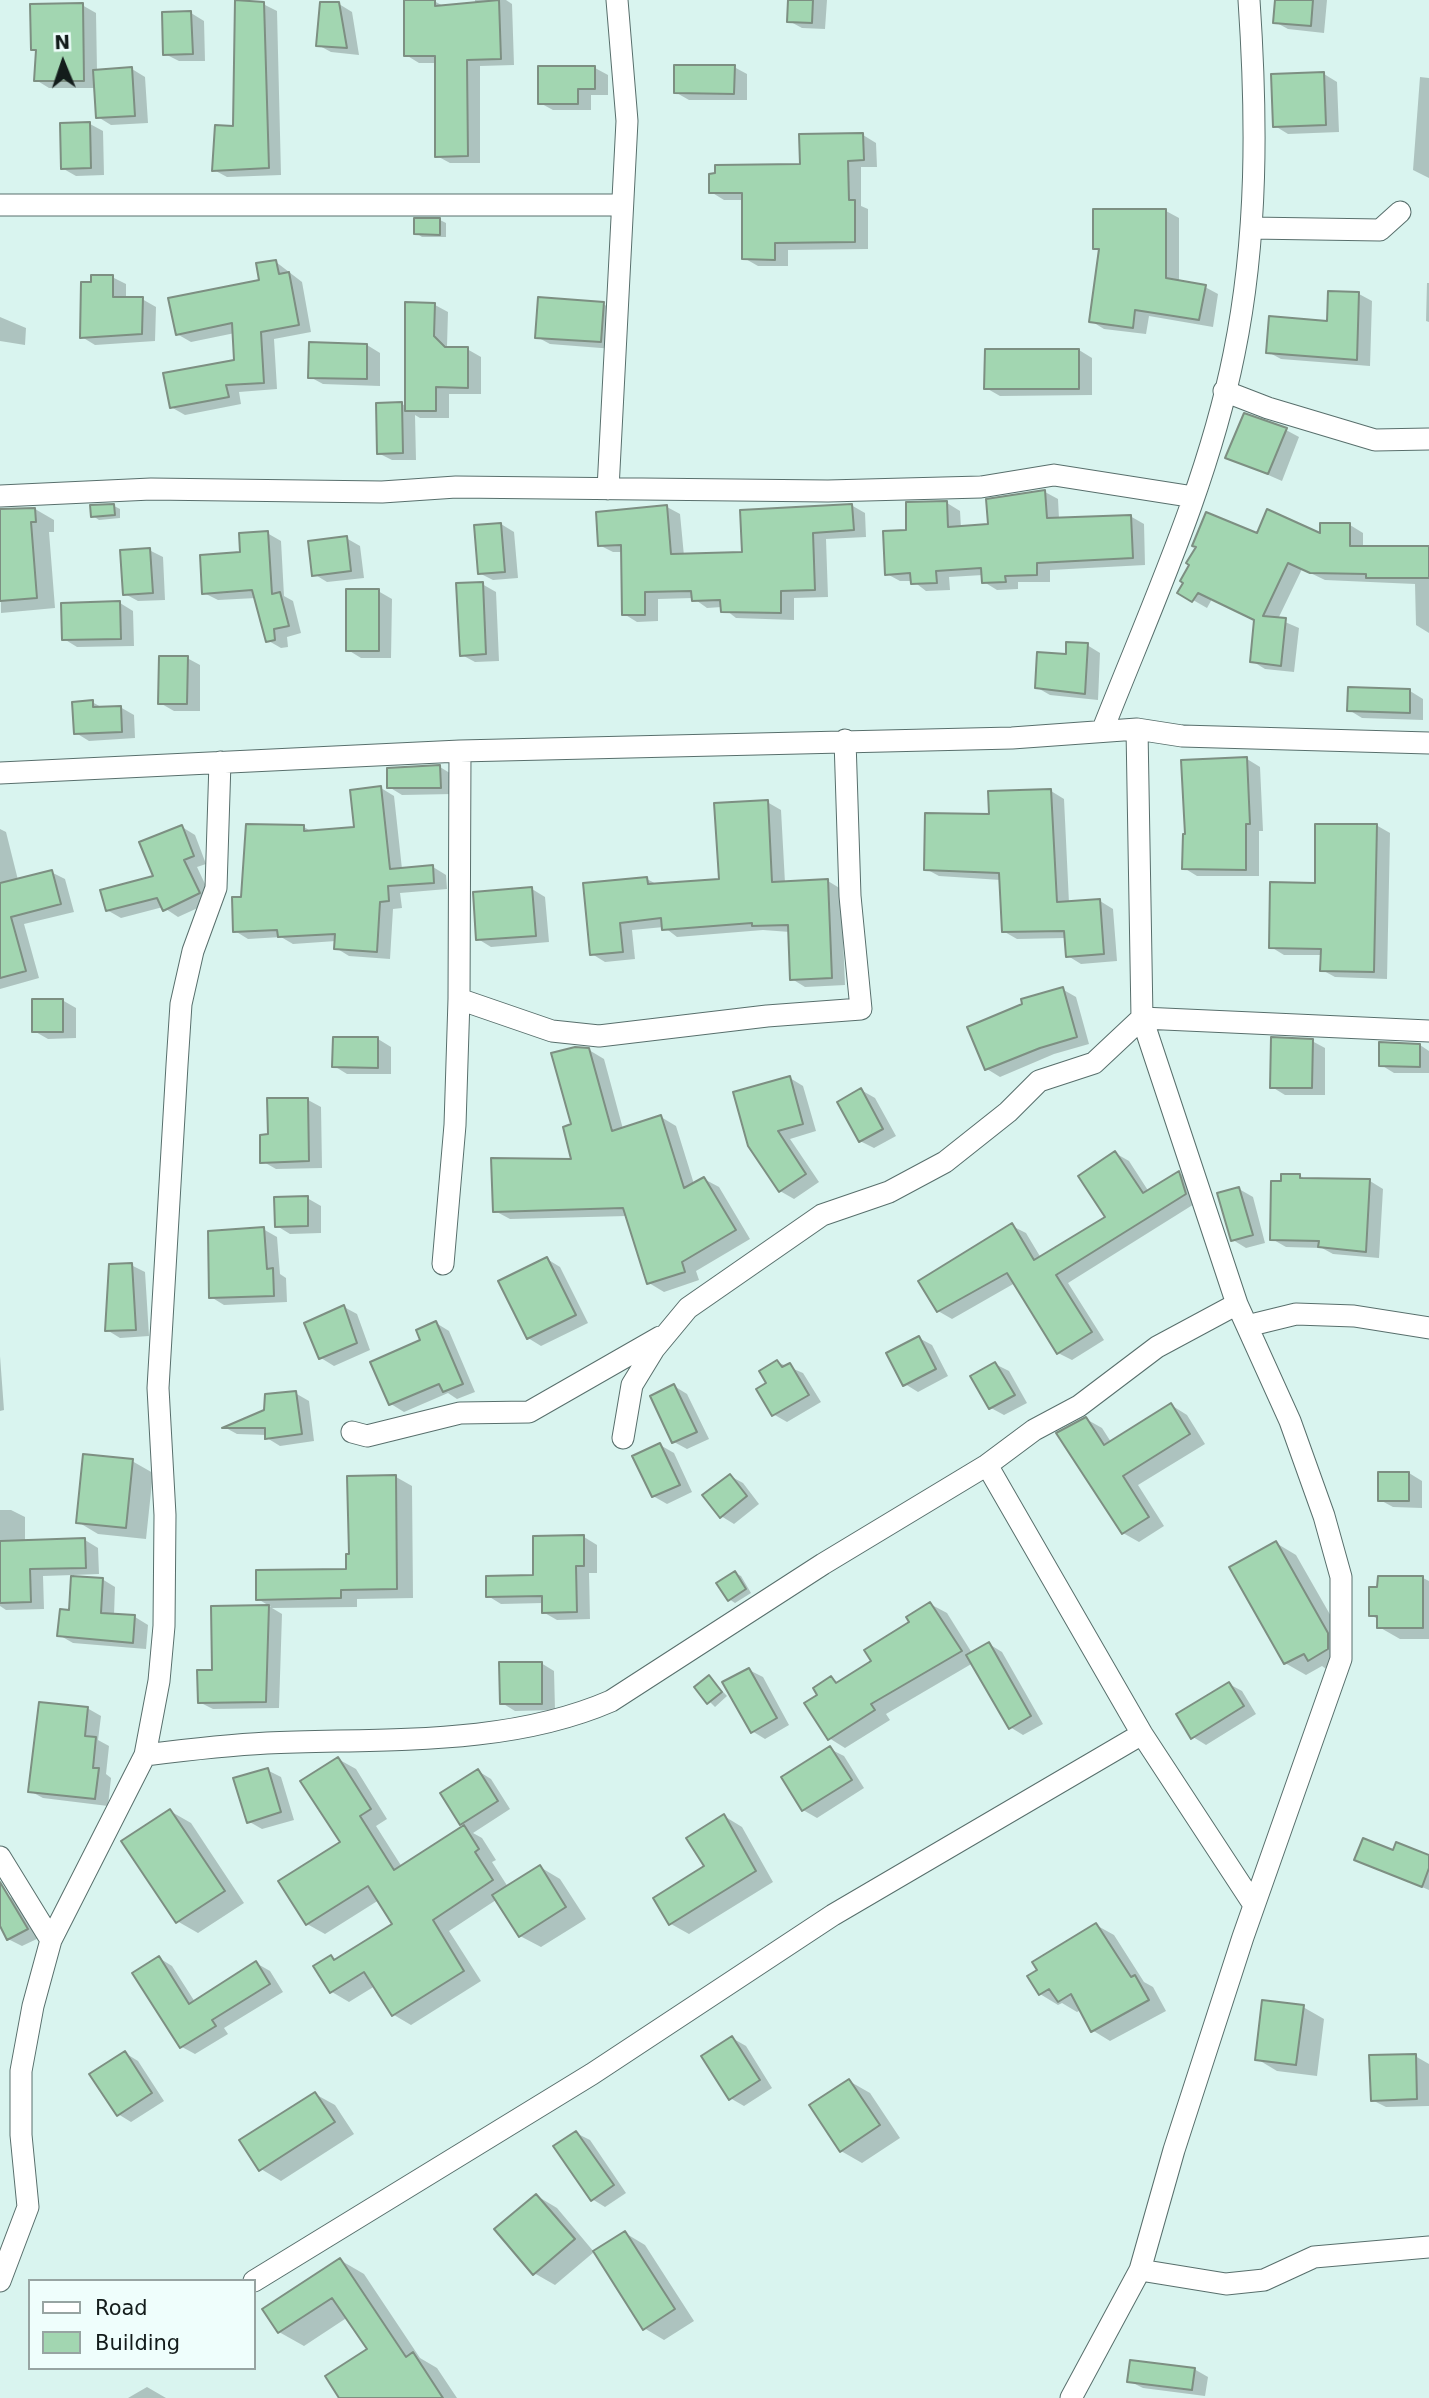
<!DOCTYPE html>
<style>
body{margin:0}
#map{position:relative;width:1429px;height:2398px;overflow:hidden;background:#d9f4ef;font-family:"DejaVu Sans",sans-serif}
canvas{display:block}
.legend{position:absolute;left:28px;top:2279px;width:228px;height:91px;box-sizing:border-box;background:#effefc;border:2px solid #97a4a2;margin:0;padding:9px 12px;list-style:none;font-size:21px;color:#131c1b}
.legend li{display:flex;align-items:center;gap:14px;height:35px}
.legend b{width:35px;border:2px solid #97a4a2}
.north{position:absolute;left:28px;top:28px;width:70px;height:70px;-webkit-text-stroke:5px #effefc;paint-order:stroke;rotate:358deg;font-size:19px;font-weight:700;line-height:28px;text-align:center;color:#131c1b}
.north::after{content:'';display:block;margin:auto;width:24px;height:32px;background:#131c1b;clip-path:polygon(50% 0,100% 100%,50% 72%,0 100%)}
</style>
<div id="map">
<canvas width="1429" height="2398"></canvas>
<ul class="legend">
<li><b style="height:9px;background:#fff"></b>Road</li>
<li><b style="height:19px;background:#a2d6b1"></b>Building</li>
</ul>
<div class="north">N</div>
</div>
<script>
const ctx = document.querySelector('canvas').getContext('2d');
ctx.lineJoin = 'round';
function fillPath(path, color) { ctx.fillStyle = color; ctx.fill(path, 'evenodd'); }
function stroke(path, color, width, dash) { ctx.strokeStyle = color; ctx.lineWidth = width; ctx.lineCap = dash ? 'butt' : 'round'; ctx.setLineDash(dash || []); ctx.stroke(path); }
fillPath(new Path2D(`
 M475,0h31l6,4 2,61 -34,1v97h-30l-13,-7v-93h-18l-13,-8 28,-54 11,6 30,-1z
 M790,0h37l-2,29 -23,-1 -13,-7z
 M1277,0h50l-3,33 -36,-4 -13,-7z
 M263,4l14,7 4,164 -54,2 -13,-7 21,-42z
 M339,4l13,8 7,43 -28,-3 -13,-7z
 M82,5l14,8 1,58 35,-2 13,8 3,46 -37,2 -13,-8 -2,-29h-47l-13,-8 2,-28 -5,-3z
 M191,13l13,8 1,40h-26l-14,-7z
 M734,67l13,7v26h-58l-14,-8z
 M595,68l13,7v20h-17v15h-38l-13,-7z
 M1324,74l13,8 2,50 -51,2 -13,-8z
 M1420,77l9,1v100l-16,-8z
 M90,124l13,7 1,44 -28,1 -14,-8z
 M863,135l13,8 1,24h-16v39l7,3v40l-80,1v16h-30l-14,-8v-58h-20l-13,-8 91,-26z
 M1166,211l13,7v64l26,5 13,7 -5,33 -64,-11 -3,18 -42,-5 -13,-8 9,-70 -5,-3z
 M440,220l6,3v14h-24l-6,-4z
 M276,262l26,20 9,50 -37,7 3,50 -38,3 2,12 -56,11 -14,-8 65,-46 -1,-28 -44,9 -14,-8 85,-53z
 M112,277l14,7v15h16l14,8 -1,34 -60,4 -13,-8z
 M1427,283h2v39l-3,-1z
 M1359,294l13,7 -2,65 -89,-7 -13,-7 61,-29z
 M603,304l14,8 -3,37 -64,-5 -13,-7z
 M435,305l13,7 -1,34 3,3h17l14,8v37h-32v24h-29l-5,-3 1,45h-24l-14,-7 24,-49 5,3z
 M0,317l26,11 -1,17 -25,-4z
 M367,345l13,8v33l-57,-2 -13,-7z
 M1079,350l13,8v37l-92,1 -14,-8z
 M1286,430l13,7 -17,44 -55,-24z
 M1045,492l13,7 1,20 71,-3 14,8 1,41 -95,5v12h-32v7l-21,1 -13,-8 -1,-7 -34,2 1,13 -24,1 -13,-10h-13l-13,-7 21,-42 39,-29 13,8 1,17 29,-2z
 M851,505l14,8 1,24 -40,2 2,58 -34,1v22l-58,-2 -14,-11 -15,1 -14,-10 -35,1v22l-21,1 -13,-8 -1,-62h-10l-14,-7 68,-38 13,7 4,42 59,-2z
 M114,506l6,3v9l-21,2 -6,-4z
 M35,509l19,11v12h-5l6,76 -54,5 -1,-102z
 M501,524l13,8 4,46 -25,2 -14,-7z
 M1321,525h29l13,8v14l66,-2v88l-13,-8 -1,-41 -90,-4 -23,-11 -24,50 21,9 -5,44 -29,-3 -13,-8 4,-41 -44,-21 -5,9 -28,-16 79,-57 63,1z
 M267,533l14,8 3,55 9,5 8,32 -14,4 1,10 -7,1 -14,-8 -11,-42 -38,2 -14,-7z
 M346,538l14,8 4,32 -37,4 -13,-8z
 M149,550l14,7 2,43 -27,1 -13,-7z
 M482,584l14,8 3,69 -24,1 -13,-7z
 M378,591l14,8 -1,59h-30l-13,-8z
 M120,603l13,8 1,35 -57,1 -13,-8z
 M1087,645l13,8 -2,47 -48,-5 -14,-8 31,-31z
 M187,658l13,7v46h-26l-14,-8z
 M1410,691l13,8v21l-61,-2 -13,-8z
 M92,702l11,6 17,-1 14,8 1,23 -46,3 -13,-8z
 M1247,759l13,8 3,64h-4v45h-62l-13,-8z
 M440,767l13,8v19l-51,1 -13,-8z
 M381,788l13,8 8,73 31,-2 13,8 1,14 -47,4 2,15 -9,1 -3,50 -41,-3 -13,-8v-7l-43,3 -12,-7 -33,2 -13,-8 8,-32 61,-72 8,5 44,-3z
 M1051,791l13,8 5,104 31,-2 13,8 4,52 -36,3 -13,-8 -2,-18 -49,1 -14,-8 -2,-51 -62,-4 -13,-7 65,-53z
 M767,802l14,8 4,73 43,-2 13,8 4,96 -40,2 -13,-8 -2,-47 -27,-2 -86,7 -13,-10 -32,3 3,29 -30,3 -13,-8 55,-75 11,6 62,-4z
 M1376,825l14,8 -3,146 -52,-2 -13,-7v-15h-38l-13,-8 46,-63z
 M182,827l13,8 11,29 -9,3 16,34 -35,16 -15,-10 -42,11 -14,-8 48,-33z
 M0,829l6,3 12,48 33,-8 14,7 9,33 -50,12 15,54 -39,11z
 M532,889l13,8 4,45 -58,5 -13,-8z
 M1062,989l14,8 13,47 -35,10 -54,23 -13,-8z
 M62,1000l14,8v30l-28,1 -14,-8z
 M378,1039l13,8v27h-44l-13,-8z
 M1312,1041l13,7v47h-40l-13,-8z
 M1420,1045l9,6v22h-35l-13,-8z
 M589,1050l15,9 19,70 38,-12 15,9 18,58 10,-5 15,8 31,52 -54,32 3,9 -35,12 -15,-9 -22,-67 -117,3 -15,-8 79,-51 -1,-34z
 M790,1078l13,8 13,45 -26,8 29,43 -25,17 -14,-8 -30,-46z
 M861,1090l14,8 21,38 -22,12 -14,-7z
 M308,1100l13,7 1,61 -46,1 -14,-8 8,-25z
 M1115,1153l14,8 20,31 30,-19 13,7 7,21 -131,82 36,57 -32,20 -14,-7 -43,-70 -63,36 -14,-8 74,-85 14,7 15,25 67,-41z
 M1300,1176l7,4 63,1 13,8 -4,69 -46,-4 -11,-6 -36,-1 -14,-8 11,-56z
 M1239,1189l14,8 12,46 -19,5 -13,-8z
 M307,1198l14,8v27l-31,1 -13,-8z
 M263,1229l14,8 3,37 6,4 1,24 -63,3 -13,-8z
 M547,1259l13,8 28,56 -47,23 -13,-8z
 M131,1265l14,7 4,64 -29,2 -13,-8z
 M344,1307l13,7 13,36 -36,16 -13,-8z
 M436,1323l13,8 26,61 -18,7 -9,-6 -44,19 -13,-8 32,-63z
 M919,1338l13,7 16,31 -30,16 -13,-8z
 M0,1356l4,54 -4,1z
 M777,1362l26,11 18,29 -34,20 -14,-8 -4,-31z
 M995,1364l14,7 18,32 -23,12 -13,-7z
 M674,1386l13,8 22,45 -22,10 -13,-7z
 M295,1393l14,8 5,40 -34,5 -13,-8v-3l-30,-1 -11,-6 40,-17z
 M1171,1405l16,10 18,29 -67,41 26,41 -25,16 -16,-9 -37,-114 16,9 9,14z
 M660,1445l14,8 18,39 -25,12 -14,-8z
 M132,1461l21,12 -7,66 -48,-5 -20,-12z
 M1409,1473l13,8v27l-29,-1 -13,-7z
 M730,1476l13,7 16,21 -25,20 -13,-8z
 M396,1477l16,9 1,112 -56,1v8l-85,1 10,6 -3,94 -66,1 -14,-7 15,-30 -1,-65h58l-13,-8 90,-28 3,-15z
 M0,1510h11l14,7v25l60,-2 13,8 1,26 -25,1v3l28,1 13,8 -1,28 21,2 13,8 -2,24 -73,-6 -14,-8 12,-23 2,-37 -30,1 1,33 -38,1 -6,-4z
 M584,1537l13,8v28h-8l1,46 -33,1 -14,-8v-9l-42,1 -13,-8 47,-19z
 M1276,1543l20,12 52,91 -19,25 -7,-5 -16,9 -21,-12z
 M735,1573l6,3 10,17 -16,10 -6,-4z
 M1423,1578l6,3v58h-29l-21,-12v-7l-8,-5z
 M930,1604l17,9 25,40 17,-9 13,8 41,72 -20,11 -13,-8 -37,-64 -87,51 4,6 -45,28 -16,-10 -10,-43 12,-17 8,5 34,-21z
 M541,1663l13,8 1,39 -40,1 -13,-8z
 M749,1670l14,7 26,48 -24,14 -13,-8z
 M709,1677l18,19 -12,11 -19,-19z
 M1229,1684l13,7 14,23 -50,31 -13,-8z
 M87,1708l14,8 -3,24 11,6 -3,28 5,4 -3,28 -65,-8 -13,-7z
 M830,1749l14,7 20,32 -47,30 -14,-8z
 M338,1759l18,10 31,50 -11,7 26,41 64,-41 -5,-2 17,-53 13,8 19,30 -37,24 9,5 14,22 -4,2 16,25 32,-20 20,12 26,40 -45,28 -21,-11 -24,-36 -47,31 32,50 -70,44 -17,-10 -19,-29 -26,16 -17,-10 -1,-35 6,3 57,-35 -15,-25 -54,34 -18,-10 35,-81z
 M267,1770l14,7 13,43 -32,9 -14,-8z
 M170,1811l21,12 53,80 -46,30 -21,-12z
 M724,1816l18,11 31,55 -84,52 -18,-10 35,-58z
 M1394,1853l35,4v33l-73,-31z
 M0,1892l20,10 21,35 -19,9 -14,-7 -8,-17z
 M1096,1925l18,10 30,47 9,5 13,24 -56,30 -18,-11 -11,-20 -4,2 -15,-9 -4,2 -18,-11z
 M159,1958l13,8 23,36 61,-39 14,8 13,21 -59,36 4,6 -33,20 -13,-7z
 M1303,2007l21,12 -7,57 -40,-5 -20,-12z
 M732,2038l14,8 26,42 -28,18 -14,-8z
 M125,2053l13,8 26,40 -33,21 -13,-8z
 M1415,2056l14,8v42l-43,1 -14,-7z
 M849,2081l21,12 30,45 -38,25 -21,-12z
 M315,2094l20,11 19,29 -73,47 -20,-12z
 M576,2133l14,7 36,53 -21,14 -13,-8z
 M537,2196l20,12 37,44 -39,33 -21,-12z
 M625,2233l20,12 49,76 -30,19 -20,-12z
 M340,2260l24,14 56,84 17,10 20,30h-116l28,-49 -21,-32 -44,29 -25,-14z
 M1194,2369l14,8 -3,19 -62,-8 -14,-7z
 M147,2387l19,11h-38z`), '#0003');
const building = new Path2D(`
 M235,0l29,2 5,166 -57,3 3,-46 18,1z
 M404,0h31v6l64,-6 2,59 -34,1 1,96 -33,1v-101h-31z
 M788,0h25l-1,23 -25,-1z
 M1275,0h38l-2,26 -38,-3z
 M320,2h19l8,46 -31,-2z
 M83,3l1,78h-50l2,-31h-5l-1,-46z
 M191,11l2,43 -30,1 -1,-43z
 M674,65h61l-1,29 -60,-1z
 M538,66h57v23h-17v15h-40z
 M132,67l3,49 -39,2 -3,-48z
 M1324,72l2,53 -53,2 -2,-53z
 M90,122l1,46 -30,1 -1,-46z
 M863,133l1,27 -16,1 1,39h6v42l-80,1v17l-33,-1v-66h-33v-19l6,-1v-8l85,-1 -1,-30z
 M1093,209h73v69l40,7 -7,35 -64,-10 -2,18 -44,-6 10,-73h-6z
 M414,218h26v17l-26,-1z
 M276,260l3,14 10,-2 10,53 -38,7 3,51 -38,2 3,12 -59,11 -7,-35 71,-13 -2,-37 -56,12 -8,-37 91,-18 -3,-17z
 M91,275h22v22h30l-1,37 -62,4 1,-56h10z
 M1328,291l31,1 -2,68 -91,-7 3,-37 58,5z
 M538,297l66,5 -3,40 -66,-4z
 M405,302l30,1 -1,33 11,11h23v41l-32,-1v24h-31z
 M309,342l58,2v35l-59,-1z
 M985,349h94v40h-95z
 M402,402l1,51 -26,1 -1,-51z
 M1244,413l43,15 -19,46 -43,-16z
 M1045,490l2,28 84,-3 2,43 -96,5v12l-32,1 1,6 -24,1 -1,-15 -45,3 1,12 -26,1 -1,-11 -25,2 -2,-44 23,-1v-28l41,-1 1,26 40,-3 -2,-25z
 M114,504l1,11 -24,2 -1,-12z
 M852,504l2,26 -41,3 2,57 -34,1v22l-60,-1 -1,-12 -28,1 -1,-10 -46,1v23h-23l-1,-70 -23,1 -2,-34 71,-7 4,49 71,-2 -2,-42z
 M35,508l1,14h-5l6,76 -37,3v-92z
 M1267,509l53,24v-10h30v23h79v32h-63v-4l-56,-1 -22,-10 -25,53 23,2 -5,48 -31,-4 4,-42 -56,-27 -6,9 -15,-9 6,-10 -3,-2 9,-16 -3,-2 10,-16 -4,-1 14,-34 51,21z
 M501,523l4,49 -27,2 -4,-49z
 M268,531l4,63 8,-2 9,34 -15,3 1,11 -9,2 -14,-52 -50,4 -2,-39 40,-3 -1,-19z
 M347,536l4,35 -39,5 -4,-35z
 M150,548l3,45 -30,2 -3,-45z
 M483,582l3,72 -26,2 -4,-73z
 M346,589h33v62h-33z
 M120,601l1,38 -59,1 -1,-37z
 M1066,642l22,1 -3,51 -50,-6 2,-36 29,2z
 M159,656h29l-1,48h-29z
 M1348,687l62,2v24l-63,-2z
 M93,700v7l28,-1 1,26 -48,2 -2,-32z
 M1247,757l3,67h-4v46l-64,-1 1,-35h2l-4,-74z
 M440,765l1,23h-54v-20z
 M381,786l9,83 43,-4 1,18 -46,3 1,15 -9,1 -3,50 -43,-3 1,-15 -57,3 -1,-7 -44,2 -1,-35h9l5,-73 58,1v6l50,-4 -4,-37z
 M1051,789l6,113 43,-3 4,55 -38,3 -2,-26 -62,1 -3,-59 -75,-3 1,-57 64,1 -1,-23z
 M768,800l4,82 56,-3 4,99 -42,2 -2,-55 -36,1v-3l-90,7 -1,-12 -41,5 3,29 -33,3 -7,-72 64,-6 1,7 71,-5 -5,-76z
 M1315,824h62l-3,148 -54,-1 1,-22 -52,-1 1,-66 45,1z
 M182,825l12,31 -10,4 16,33 -37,18 -6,-13 -51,13 -6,-21 53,-14 -14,-34z
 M52,870l9,34 -50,13 15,54 -26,7v-95z
 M532,887l4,49 -60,4 -3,-48z
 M1063,987l14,50 -37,11 -55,22 -18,-43 55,-23 -1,-5z
 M32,999h31v33h-31z
 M333,1037h45v31l-46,-1z
 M1271,1037l42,2 -1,49h-42z
 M1379,1042l41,2v23l-41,-1z
 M575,1047l14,1 23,83 49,-16 23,73 20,-11 32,53 -54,32 3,10 -38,12 -24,-76 -130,4 -2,-54 80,1 -8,-32 8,-3 -20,-71z
 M790,1076l13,48 -25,7 28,43 -27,18 -31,-46 -15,-54z
 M861,1088l22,41 -24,13 -22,-40z
 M267,1098h41l1,63 -49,2v-28l8,-1z
 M1115,1151l28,42 36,-22 7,23 -130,81 36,57 -35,22 -50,-81 -70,39 -19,-31 94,-58 22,37 71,-43 -27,-41z
 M1281,1174h19v4l70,1 -4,73 -48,-5 1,-6 -49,-1 1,-59h10z
 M1239,1187l14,48 -22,6 -14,-48z
 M308,1196v30l-33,1 -1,-30z
 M264,1227l3,42 6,-1 1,28 -65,2 -1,-67z
 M547,1257l29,58 -49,24 -29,-58z
 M132,1263l4,67 -31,1 4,-67z
 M344,1305l13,38 -38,16 -15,-36z
 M436,1321l27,63 -20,8 -4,-8 -50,21 -19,-43 50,-22 -4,-10z
 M919,1336l17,33 -33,17 -17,-33z
 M777,1360l5,7 8,-4 19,32 -37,21 -16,-27 10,-6 -7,-12z
 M995,1362l20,33 -26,14 -19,-33z
 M674,1384l23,48 -25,11 -22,-47z
 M296,1391l6,43 -37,5v-11h-43l42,-18 1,-16z
 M1171,1403l19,31 -67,42 26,41 -27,17 -66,-101 30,-16 18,28z
 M660,1443l20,42 -28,12 -20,-41z
 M83,1454l50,5 -7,69 -50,-5z
 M1378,1472h31v29h-31z
 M730,1474l17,22 -27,22 -18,-23z
 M396,1475l1,114 -56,1v8l-85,2v-30l90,-1v-15h3l-2,-78z
 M584,1535v31h-8l1,46 -35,1v-17l-56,1v-21l47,-1v-39z
 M85,1538l1,30 -56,1 1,33 -31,1v-62z
 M1276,1541l52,92v16l-20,12 -4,-7 -20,10 -55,-97z
 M735,1571l11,18 -18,12 -12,-18z
 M71,1576l32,2 -2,35 34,2 -2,28 -76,-7 3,-27 9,1z
 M1378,1576h45v52h-46v-12h-8v-29h8z
 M930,1602l32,49 -91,53 4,6 -47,30 -24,-37 13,-8 -4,-7 18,-12 5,7 35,-22 -7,-11 45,-28 -3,-5z
 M269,1605l-3,97 -68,1 -1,-33h15l-1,-64z
 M989,1642l42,74 -22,13 -43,-74z
 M499,1662h43v42h-42z
 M749,1668l28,50 -26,15 -29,-51z
 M709,1675l13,17 -15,12 -13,-17z
 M1229,1682l15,24 -53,33 -15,-25z
 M39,1702l49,5 -3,29 11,1 -3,31h6l-4,31 -67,-7z
 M830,1746l22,34 -50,31 -21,-34z
 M338,1757l33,52 -11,7 34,54 70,-45 15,24 -4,3 18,28 -60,40 31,51 -72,45 -28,-44 -34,21 -17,-27 18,-11 3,5 58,-36 -24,-38 -62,39 -28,-44 62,-39 -40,-61z
 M268,1768l13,44 -34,11 -14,-45z
 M478,1769l20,32 -38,24 -20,-32z
 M170,1809l55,82 -49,32 -55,-82z
 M724,1814l32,57 -87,54 -16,-27 51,-32 -18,-28z
 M1363,1838l30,12 3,-8 33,13v13l-7,19 -68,-27z
 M540,1865l26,42 -47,30 -27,-42z
 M0,1882l28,47 -21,11 -7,-14z
 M1096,1923l35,54 4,-2 14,25 -58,32 -20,-38 -13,8 -9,-13 -10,6 -12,-19 10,-6 -5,-8z
 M159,1956l30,48 67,-43 14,23 -58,36 4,6 -36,22 -48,-75z
 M1262,2000l42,5 -8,60 -41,-5z
 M732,2036l28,44 -31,20 -28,-44z
 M125,2051l27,42 -35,23 -28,-42z
 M1416,2054l1,45 -46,2 -2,-46z
 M849,2079l31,46 -40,27 -31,-47z
 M315,2092l20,30 -76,49 -20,-31z
 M576,2131l38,54 -23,16 -38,-55z
 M536,2194l39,45 -42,36 -39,-46z
 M625,2231l50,78 -32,21 -50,-79z
 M340,2258l66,99 7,-5 30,46h-104l-14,-22 42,-27 -35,-51 -54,35 -16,-24z
 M1130,2360l65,8 -3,22 -65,-8z`);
fillPath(building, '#a2d6b1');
stroke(building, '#7d8f82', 2);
const minor = new Path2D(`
 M0,205h622
 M1251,228l129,2 20,-18
 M1224,391l44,17 107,32 54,-1
 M608,489l19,-368 -10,-121
 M0,496l151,-7 231,3 74,-5 372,4 153,-4 73,-12 140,22
 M1103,729c48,-122 105,-245 131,-375 24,-117 23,-236 15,-354
 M0,773l460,-22 552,-13 125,-9 45,7 247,7
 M459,999l93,32 47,5 168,-20 94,-7 -11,-113 -5,-156
 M443,1264l12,-139 4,-126 1,-248
 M1247,1326l49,-12 58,2 75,12
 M352,1432l15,4 93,-23 69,-1 131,-75
 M623,1438l9,-53 22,-36 34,-41 134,-93 67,-23 56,-30 63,-50 31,-31 55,-18 48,-45 287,13
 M987,1465l155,269 112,171
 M145,1755c40,-5 81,-10 122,-12 113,-5 238,4 344,-42l212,-137 164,-99 47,-35 45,-24 78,-59 80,-43 -95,-286 -5,-289
 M0,1857l51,83
 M1140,2270l86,14 38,-4 50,-23 115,-10
 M0,2281l28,-74 -7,-72v-64l12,-65 18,-66 94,-185 14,-74 5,-55 1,-111 -7,-127 19,-323 4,-61 12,-53 23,-63 4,-126
 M254,2281l338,-207 241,-159 309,-181
 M1071,2398l69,-128 34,-120 69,-213 98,-278v-82l-17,-61 -34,-95 -53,-117`);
stroke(minor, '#586f6c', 23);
stroke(minor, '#fff', 21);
</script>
